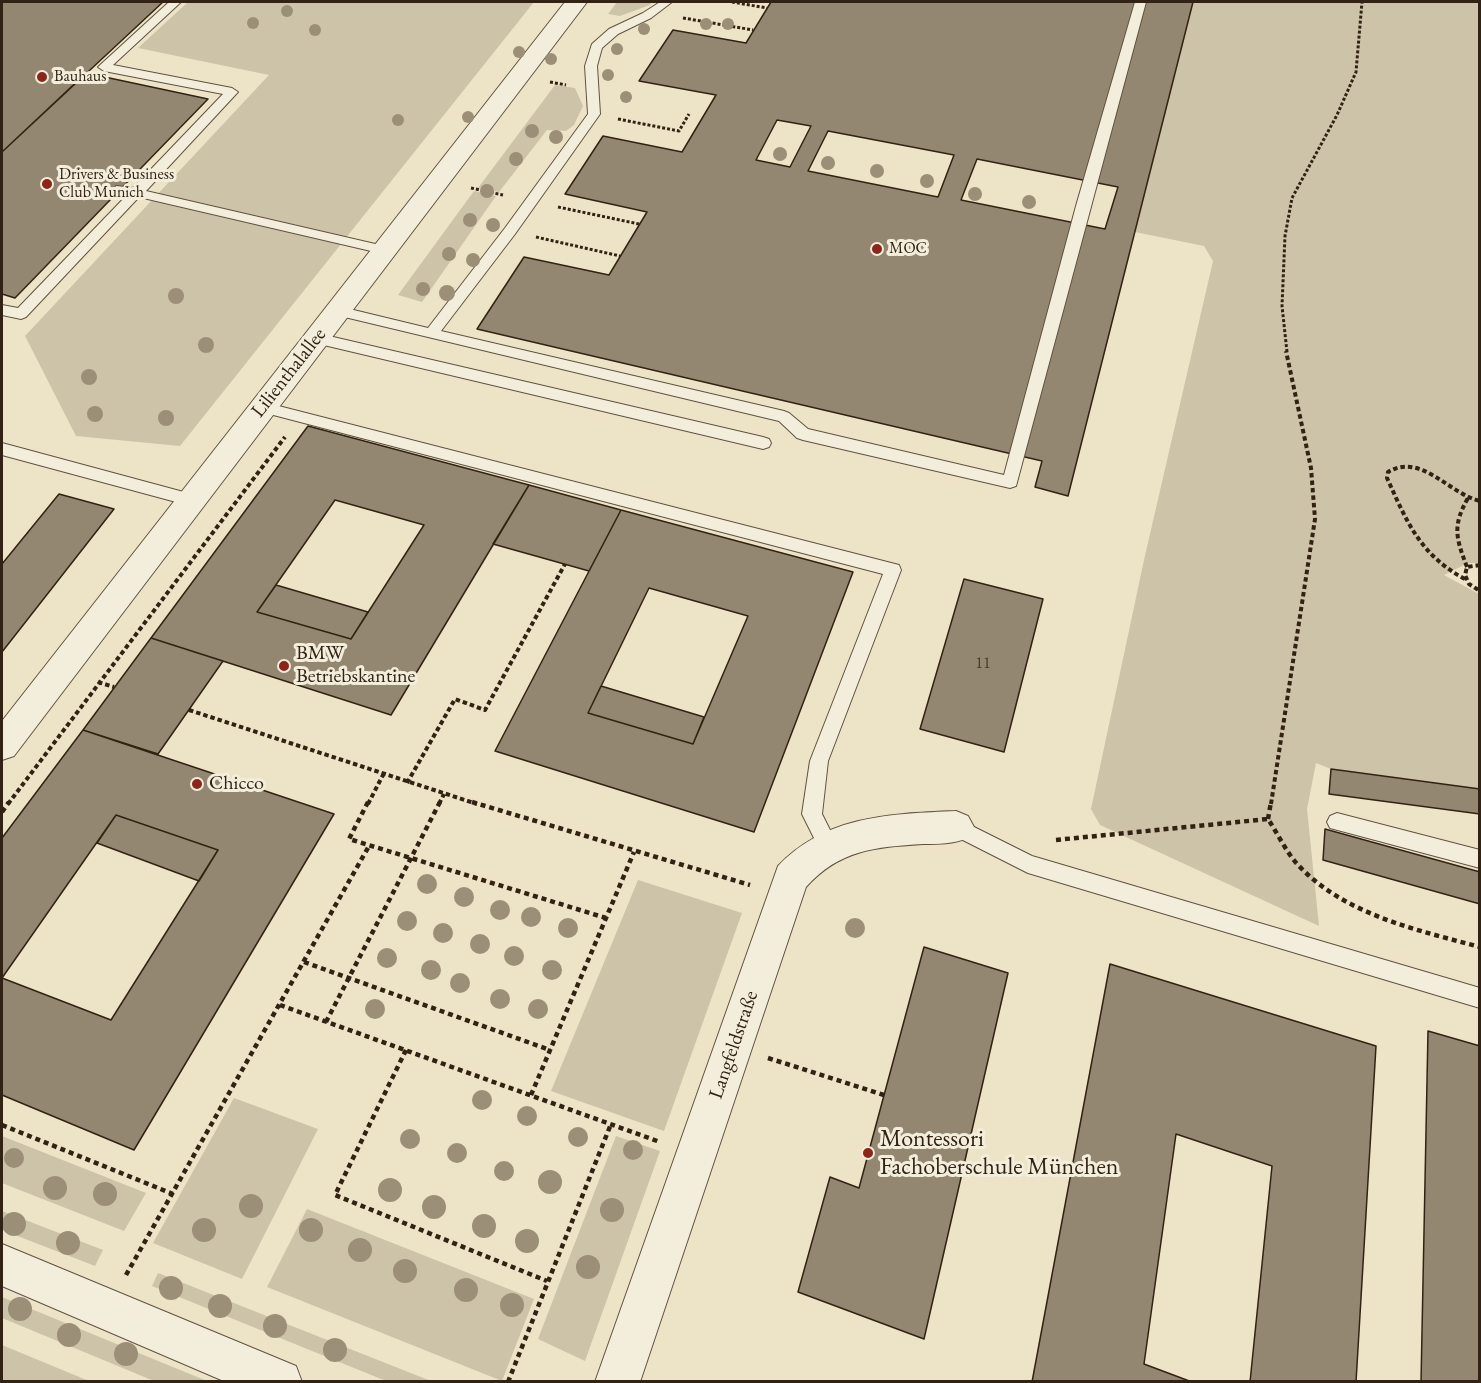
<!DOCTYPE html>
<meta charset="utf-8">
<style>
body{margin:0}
#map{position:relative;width:1481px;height:1383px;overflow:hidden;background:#ede4c7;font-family:"EB Garamond",serif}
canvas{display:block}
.frame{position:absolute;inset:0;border:3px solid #322213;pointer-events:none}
</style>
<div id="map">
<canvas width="1481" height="1383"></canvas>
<div class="frame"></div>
</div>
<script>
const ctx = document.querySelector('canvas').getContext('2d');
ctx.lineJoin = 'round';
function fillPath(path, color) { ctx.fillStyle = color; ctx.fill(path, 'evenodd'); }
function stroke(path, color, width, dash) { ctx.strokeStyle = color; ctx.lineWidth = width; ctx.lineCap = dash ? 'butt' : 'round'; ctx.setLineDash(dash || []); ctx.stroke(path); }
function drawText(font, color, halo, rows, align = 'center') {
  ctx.font = font + ' "EB Garamond",serif'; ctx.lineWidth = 6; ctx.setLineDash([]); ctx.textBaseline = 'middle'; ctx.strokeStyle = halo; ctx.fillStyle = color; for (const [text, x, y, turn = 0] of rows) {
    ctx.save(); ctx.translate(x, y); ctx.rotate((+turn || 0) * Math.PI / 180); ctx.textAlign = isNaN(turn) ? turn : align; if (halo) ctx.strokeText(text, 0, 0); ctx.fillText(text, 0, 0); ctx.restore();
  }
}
fillPath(new Path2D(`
 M188,2h346l-354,444 -104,-10 -51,-100 244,-261 -131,-27z
 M617,2h35l-2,3 -30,11 -12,-2z
 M1193,2h286v561h-11l-24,12 35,19v195l-148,-20 -15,-6 -9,46 12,117 -219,-101 -9,-16 53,-249 69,-299 -9,-15 -69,-14z
 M555,85l20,3 8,18 -9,19 -8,6 -19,-1 -48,62 -21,-4z
 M474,191l22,5 -74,106 -24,-7z
 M638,880l104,33 -78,218 -113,-40z
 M234,1098l84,31 -76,150 -89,-36z
 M2,1136l144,57 -22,38 -122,-48z
 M616,1136l44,15 -75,210 -47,-22z
 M307,1209l227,90 -32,82 -235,-94z
 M2,1211l101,39 -8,16 -93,-36z
 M158,1273l273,108h-45l-234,-95z
 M2,1297l205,84h-53l-152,-63z
 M2,1345l87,36h-87z`), '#cdc3a8');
const building = new Path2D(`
 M2,2h161l-161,150z
 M771,2h422l-125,494 -33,-9 7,-26 -565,-132 47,-72 85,18 38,-63 -82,-18 38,-58 79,16 34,-57 -77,-14 34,-51 73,13zM777,120l34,6 -21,41 -34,-7zM828,131l126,24 -16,42 -130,-26zM977,159l141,28 -13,42 -144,-29z
 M86,73l122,26 -193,199 -13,-4v-142z
 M308,426l221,59 -138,230 -240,-77zM335,500l89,25 -73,114 -94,-27z
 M529,485l92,25 -32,61 -96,-27z
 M59,494l55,15 -112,143v-88z
 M621,510l232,62 -99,260 -259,-81zM649,588l99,28 -55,128 -105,-31z
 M964,579l79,20 -39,153 -84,-23z
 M276,585l92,27 -17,27 -94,-27z
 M151,638l72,23 -65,93 -75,-24z
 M601,686l103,31 -11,27 -105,-31z
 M83,730l251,84 -200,336 -132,-55v-117l109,42 107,-170 -102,-35 -114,163v-140z
 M1331,769l149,20v25l-151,-20z
 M116,815l102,35 -19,31 -102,-38z
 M1325,829l155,43v32l-157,-44z
 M924,947l84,26 -84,366 -126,-47 32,-115 29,11z
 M1110,964l266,82 -20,336h-106l22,-216 -96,-32 -32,230 48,18h-160z
 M1428,1031l52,15v336h-59z`);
fillPath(building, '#938771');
stroke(building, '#322213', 1.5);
const service = new Path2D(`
 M169,2h12l-68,63 119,23 6,4 -92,99 238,55 7,4 -7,4 -245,-57 -113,120 -5,2 -19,-4v-10l16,3 109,-113 -11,-3 -2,-3 2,-3 17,2 90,-94 -119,-23 -6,-4z
 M660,2h12l-21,16 -33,16 -16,14 -5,18 3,48 -85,120 -74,97 343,80 5,2 19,16 196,46 72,-269 59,-204h11l-130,484 -6,2 -207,-48 -6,-2 -18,-17 -447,-107 -2,-3 2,-3 5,-2 91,22 77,-100 83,-114 -3,-48 7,-22 17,-15 34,-16z
 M316,333l447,104 6,2 2,4 -2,4 -6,2 -452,-107 -2,-4z
 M263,402l636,163 2,5 -73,191 -6,53 17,34 -3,6 -7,3 -7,-3 -20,-40 8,-53 73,-187 -625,-163 -3,-4 3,-4z
 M2,443l189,51 6,2 2,4 -2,4 -6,2 -189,-51z
 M1337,813l143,37v18l-150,-40 -3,-6 3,-6z
 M956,818l76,38 448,132v20l-452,-135 -79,-40 -3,-6 3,-6z`);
const minor = new Path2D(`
 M565,2h22l-573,754 -12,4v-39z
 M956,811l12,5 6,11 -6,11c-15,6 -29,6 -45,6 -48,3 -84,6 -117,43l-166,495h-45l183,-516c49,-51 112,-52 178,-55z
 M2,1244l294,122 6,16h-76l-224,-96z`);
stroke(service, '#615240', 2);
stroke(minor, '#615240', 2);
stroke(new Path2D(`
 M732,2l35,6
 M683,18l70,12
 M550,82l16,3
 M618,119l61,12 10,-17
 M471,188l32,7
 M558,207l81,17
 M536,237l84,19
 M1287,352l-5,-46 3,-70 7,-38 45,-83 19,-43 6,-70`), '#322213', 3, [3, 2]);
stroke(new Path2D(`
 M1480,565l-13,2 -2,8 4,9 11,7
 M1467,567c-11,-29 -15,-41 1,-69
 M1465,579c-45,-24 -58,-57 -78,-101l1,-6c33,-20 61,22 92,29
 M98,682l16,5
 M189,710l288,94
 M407,783l48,-84 30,11 80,-146
 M8,804l277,-367
 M368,804l15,-29
 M439,804l5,-10
 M1271,804l44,-285 -4,-51 -25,-117`), '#322213', 4, [4.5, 3]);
stroke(new Path2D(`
 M368,802l-19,37 257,79
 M472,802l278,83
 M2,812l7,-10
 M1268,819l3,-17
 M1056,840l212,-21c10,15 18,33 30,46 47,50 119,65 182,82
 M304,962l246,88
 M280,1005l380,137
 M326,1022l114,-220
 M406,1050l-71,145 212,86
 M768,1058l116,37
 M531,1095l103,-243
 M2,1125l171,69
 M126,1275l243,-429
 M508,1382l103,-258`), '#322213', 4.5, [5, 4]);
fillPath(service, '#f3eddb');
fillPath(minor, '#f3eddb');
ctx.fillStyle = '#9c8f78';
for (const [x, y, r] of [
 [287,11,6],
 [253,23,6],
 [706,24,6],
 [728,24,6],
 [644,29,6],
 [315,30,6],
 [617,49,6],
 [519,52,6],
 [551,59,6],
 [608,75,6],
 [626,97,6],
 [468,117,6],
 [398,120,6],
 [532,131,7],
 [556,137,7],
 [780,154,7],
 [516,159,7],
 [828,163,7],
 [877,171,7],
 [927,181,7],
 [487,191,7],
 [975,194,7],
 [1029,202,7],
 [470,220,7],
 [493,225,7],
 [449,254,7],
 [473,260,7],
 [423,289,7],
 [447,293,8],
 [176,296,8],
 [206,345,8],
 [89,377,8],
 [95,414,8],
 [166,418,8],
 [427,884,10],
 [464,897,10],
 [500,910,10],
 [531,917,10],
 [407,921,10],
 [568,928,10],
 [855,928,10],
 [443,933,10],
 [480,944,10],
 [514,956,10],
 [387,958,10],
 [431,970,10],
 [552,970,10],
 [460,983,10],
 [500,999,10],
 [375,1009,10],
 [538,1009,10],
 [482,1100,10],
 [527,1116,10],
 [578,1137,10],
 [410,1139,10],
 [633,1150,10],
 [457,1153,10],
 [14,1158,10],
 [504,1171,10],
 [550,1182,12],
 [55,1188,12],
 [390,1190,12],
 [105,1194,12],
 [251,1206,12],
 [434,1207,12],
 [612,1210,12],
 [14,1224,12],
 [484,1226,12],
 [204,1230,12],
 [311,1230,12],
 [527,1241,12],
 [68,1243,12],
 [360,1250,12],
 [588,1267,12],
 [405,1271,12],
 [171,1288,12],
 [466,1290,12],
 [512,1305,12],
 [220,1306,12],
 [20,1309,12],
 [275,1326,12],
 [69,1335,12],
 [335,1350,12],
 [126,1354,12]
]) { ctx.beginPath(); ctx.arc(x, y, r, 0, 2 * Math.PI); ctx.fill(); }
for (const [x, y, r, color] of [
 [42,77,6,"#8f2418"],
 [47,184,6,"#8f2418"],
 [877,249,6,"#8f2418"],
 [284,666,6,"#8f2418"],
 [197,784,6,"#8f2418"],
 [868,1153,6,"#8f2418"]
]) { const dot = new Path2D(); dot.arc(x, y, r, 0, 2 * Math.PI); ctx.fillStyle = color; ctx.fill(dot); stroke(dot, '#f3eddb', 2); }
drawText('16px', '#322213', '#f3eddb', [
 ["Bauhaus",54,77],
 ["Drivers & Business",59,175],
 ["Club Munich",59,193],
 ["MOC",889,249]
], 'left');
drawText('16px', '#4a3b2a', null, [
 ["11",983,664]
]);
drawText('20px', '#322213', '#f3eddb', [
 ["Lilienthalallee",289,373,-52],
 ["Langfeldstraße",734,1045,-71]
]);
drawText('20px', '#322213', '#f3eddb', [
 ["BMW",296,654],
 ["Betriebskantine",296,677],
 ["Chicco",209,784]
], 'left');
drawText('24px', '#322213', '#f3eddb', [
 ["Montessori",880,1139],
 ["Fachoberschule München",880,1167]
], 'left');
</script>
